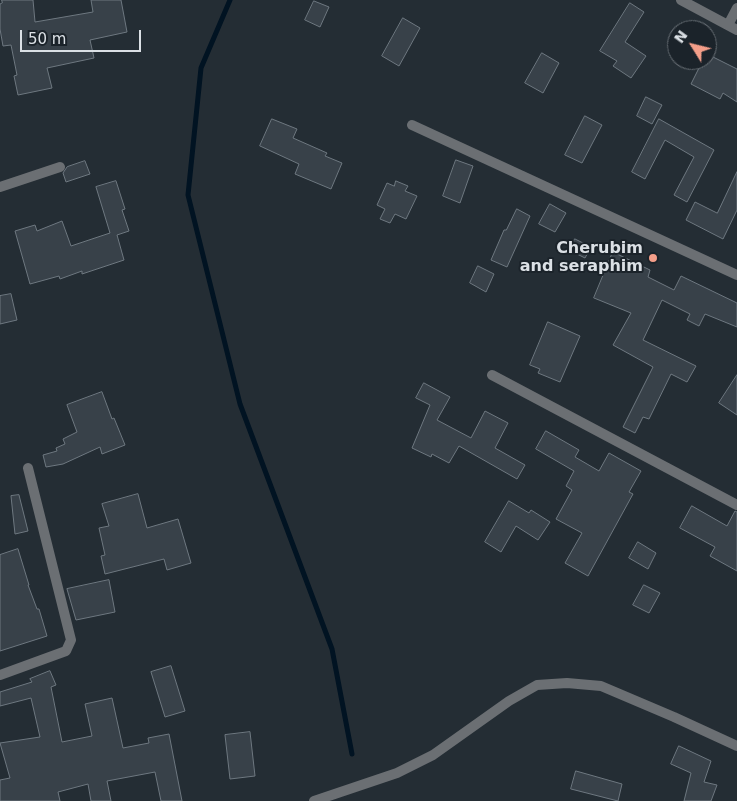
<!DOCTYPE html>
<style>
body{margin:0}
#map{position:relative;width:737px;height:801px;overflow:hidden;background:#242d34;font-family:"DejaVu Sans",sans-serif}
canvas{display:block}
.north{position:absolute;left:667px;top:20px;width:50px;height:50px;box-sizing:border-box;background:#1b232a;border:1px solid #686f75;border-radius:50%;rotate:306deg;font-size:14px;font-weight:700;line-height:20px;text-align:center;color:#dbe0e5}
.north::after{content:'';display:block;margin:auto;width:18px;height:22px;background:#f49e89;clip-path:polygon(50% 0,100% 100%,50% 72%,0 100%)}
.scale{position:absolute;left:20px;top:30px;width:121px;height:22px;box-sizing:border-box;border:2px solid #dbe0e5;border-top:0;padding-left:6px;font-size:15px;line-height:18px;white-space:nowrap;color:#dbe0e5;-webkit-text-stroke:4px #1b232a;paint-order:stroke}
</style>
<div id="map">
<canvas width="737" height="801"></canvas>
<div class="north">N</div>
<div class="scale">50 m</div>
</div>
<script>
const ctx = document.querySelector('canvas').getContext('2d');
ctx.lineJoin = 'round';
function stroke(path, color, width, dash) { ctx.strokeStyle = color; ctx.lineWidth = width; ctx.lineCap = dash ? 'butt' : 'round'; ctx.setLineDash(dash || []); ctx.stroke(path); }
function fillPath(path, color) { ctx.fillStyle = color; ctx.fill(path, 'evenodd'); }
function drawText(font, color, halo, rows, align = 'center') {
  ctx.font = font + ' "DejaVu Sans",sans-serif'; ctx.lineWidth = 4; ctx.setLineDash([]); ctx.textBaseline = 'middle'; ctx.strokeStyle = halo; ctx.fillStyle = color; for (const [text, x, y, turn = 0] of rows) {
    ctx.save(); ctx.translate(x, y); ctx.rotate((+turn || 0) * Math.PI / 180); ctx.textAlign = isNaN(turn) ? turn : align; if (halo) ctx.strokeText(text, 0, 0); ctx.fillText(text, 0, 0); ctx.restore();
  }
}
stroke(new Path2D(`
 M230,0l-29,68 -13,127 52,209 92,245 20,105`), '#011322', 5);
const building = new Path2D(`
 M2,0h31l2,22 58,-10 -2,-12h30l6,32 -37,8 4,18 -47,10 5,20 -34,7 -4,-19 3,-1 -6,-30 -8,1 -3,-17v-25l2,-1z
 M314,1l15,6 -9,20 -15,-7z
 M630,3l14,9 -19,30 21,14 -15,22 -18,-12 4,-5 -17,-10z
 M403,18l17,10 -21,38 -17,-10z
 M542,53l17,10 -16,30 -18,-10z
 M707,54l30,15v33l-14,-9 -3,6 -29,-15 12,-24h4z
 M646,97l16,8 -10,19 -15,-8z
 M585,116l17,9 -20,38 -17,-8z
 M272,119l25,10 -4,9 34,15 -2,3 17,7 -11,26 -36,-15 4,-10 -39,-18z
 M659,119l55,31 -27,52 -13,-7 20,-38 -29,-17 -20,39 -13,-7z
 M456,160l17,6 -13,37 -17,-7z
 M85,161l5,13 -24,8 -3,-9 4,-6z
 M737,172v38l-14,29 -37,-19 9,-18 22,11z
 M116,181l9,28 -3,1 7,21 -12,4 7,25 -42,14v-3l-22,8 -1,-3 -29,8 -15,-53 20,-6 2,6 25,-10 9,25 39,-13 -14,-46z
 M396,181l12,5 -3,5 12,5 -11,23 -11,-5 -5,9 -10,-4 5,-10 -8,-4 10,-22 7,3z
 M550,204l16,9 -11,19 -16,-8z
 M517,209l13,7 -23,51 -16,-7 13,-30h2z
 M575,239l16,8 -6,11 -16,-8z
 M613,252l37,18 -2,7 26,13 7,-14 56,27v24l-32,-13 -6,12 -12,-6 3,-6 -28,-14 -19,40 53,26 -9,16 -16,-8 -22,45 -6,-2 -8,16 -12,-6 30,-60 -40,-22 18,-32 -37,-15z
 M478,266l16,8 -8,18 -16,-9z
 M11,294l6,26 -17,4v-28z
 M548,322l32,14 -20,46 -22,-9 2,-4 -10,-4z
 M737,375v40l-18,-12z
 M424,383l26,14 -13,23 34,18 14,-27 23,12 -13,25 30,17 -8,14 -58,-33 -10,17 -17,-9 -1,3 -19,-9 18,-43 -14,-7z
 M102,392l10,27 2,-1 11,27 -23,9 -2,-7 -37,17 -17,3 -3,-12 14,-4 -1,-3 9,-4 -2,-5 14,-7 -10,-27z
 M546,431l33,19 -4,7 24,14 10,-18 32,18 -12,21 4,2 -45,82 -23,-13 17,-30 -26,-14 16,-29 -6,-4 8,-15 -38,-22z
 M138,494l9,34 31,-9 13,44 -24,7 -3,-11 -59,15 -4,-18 4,-1 -6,-27 10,-2 -7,-22z
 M19,495l9,36 -13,3 -4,-38z
 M509,501l20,12 2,-3 19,12 -12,18 -22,-14 -15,26 -16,-10z
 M692,506l35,20 8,-15 2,1v59l-27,-15 5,-9 -35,-19z
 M638,542l18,11 -8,16 -19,-11z
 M18,549l11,36h-1l9,24h2l8,27 -47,15v-96z
 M109,580l6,32 -39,8 -9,-31z
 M644,585l16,8 -11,20 -16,-8z
 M171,666l14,45 -20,6 -14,-45z
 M50,671l6,14 -5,2 11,55 30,-6 -7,-32 27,-6 11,50 26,-5 -1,-5 21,-4 13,67h-21l-6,-29 -48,9 4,20h-20l-3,-17 -30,8 2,9h-60v-21l10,-2 -10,-35 40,-6 -9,-39 -31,8v-14l32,-10 -2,-3z
 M250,732l5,44 -25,3 -5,-44z
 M679,746l32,15 -7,21 13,3 -6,16h-27l7,-28 -20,-9z
 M576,771l46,13 -4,17 -47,-12z`);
fillPath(building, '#384149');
stroke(building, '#6e7880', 1);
stroke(new Path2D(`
 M681,0l56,30
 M728,25l9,-17
 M412,125l325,150
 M0,187l60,-20
 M492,375l245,130
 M0,675l66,-24 5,-11 -43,-172
 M314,801l83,-28 36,-18 76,-54 28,-16 30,-2 34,3 73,31 63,29`), '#6b6f73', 10);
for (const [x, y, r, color] of [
 [653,258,5,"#f49e89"]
]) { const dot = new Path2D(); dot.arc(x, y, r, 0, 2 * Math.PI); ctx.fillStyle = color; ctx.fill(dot); stroke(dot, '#1b232a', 2); }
drawText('bold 16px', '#dbe0e5', '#1b232a', [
 ["Cherubim",643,249],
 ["and seraphim",643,267]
], 'right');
</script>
